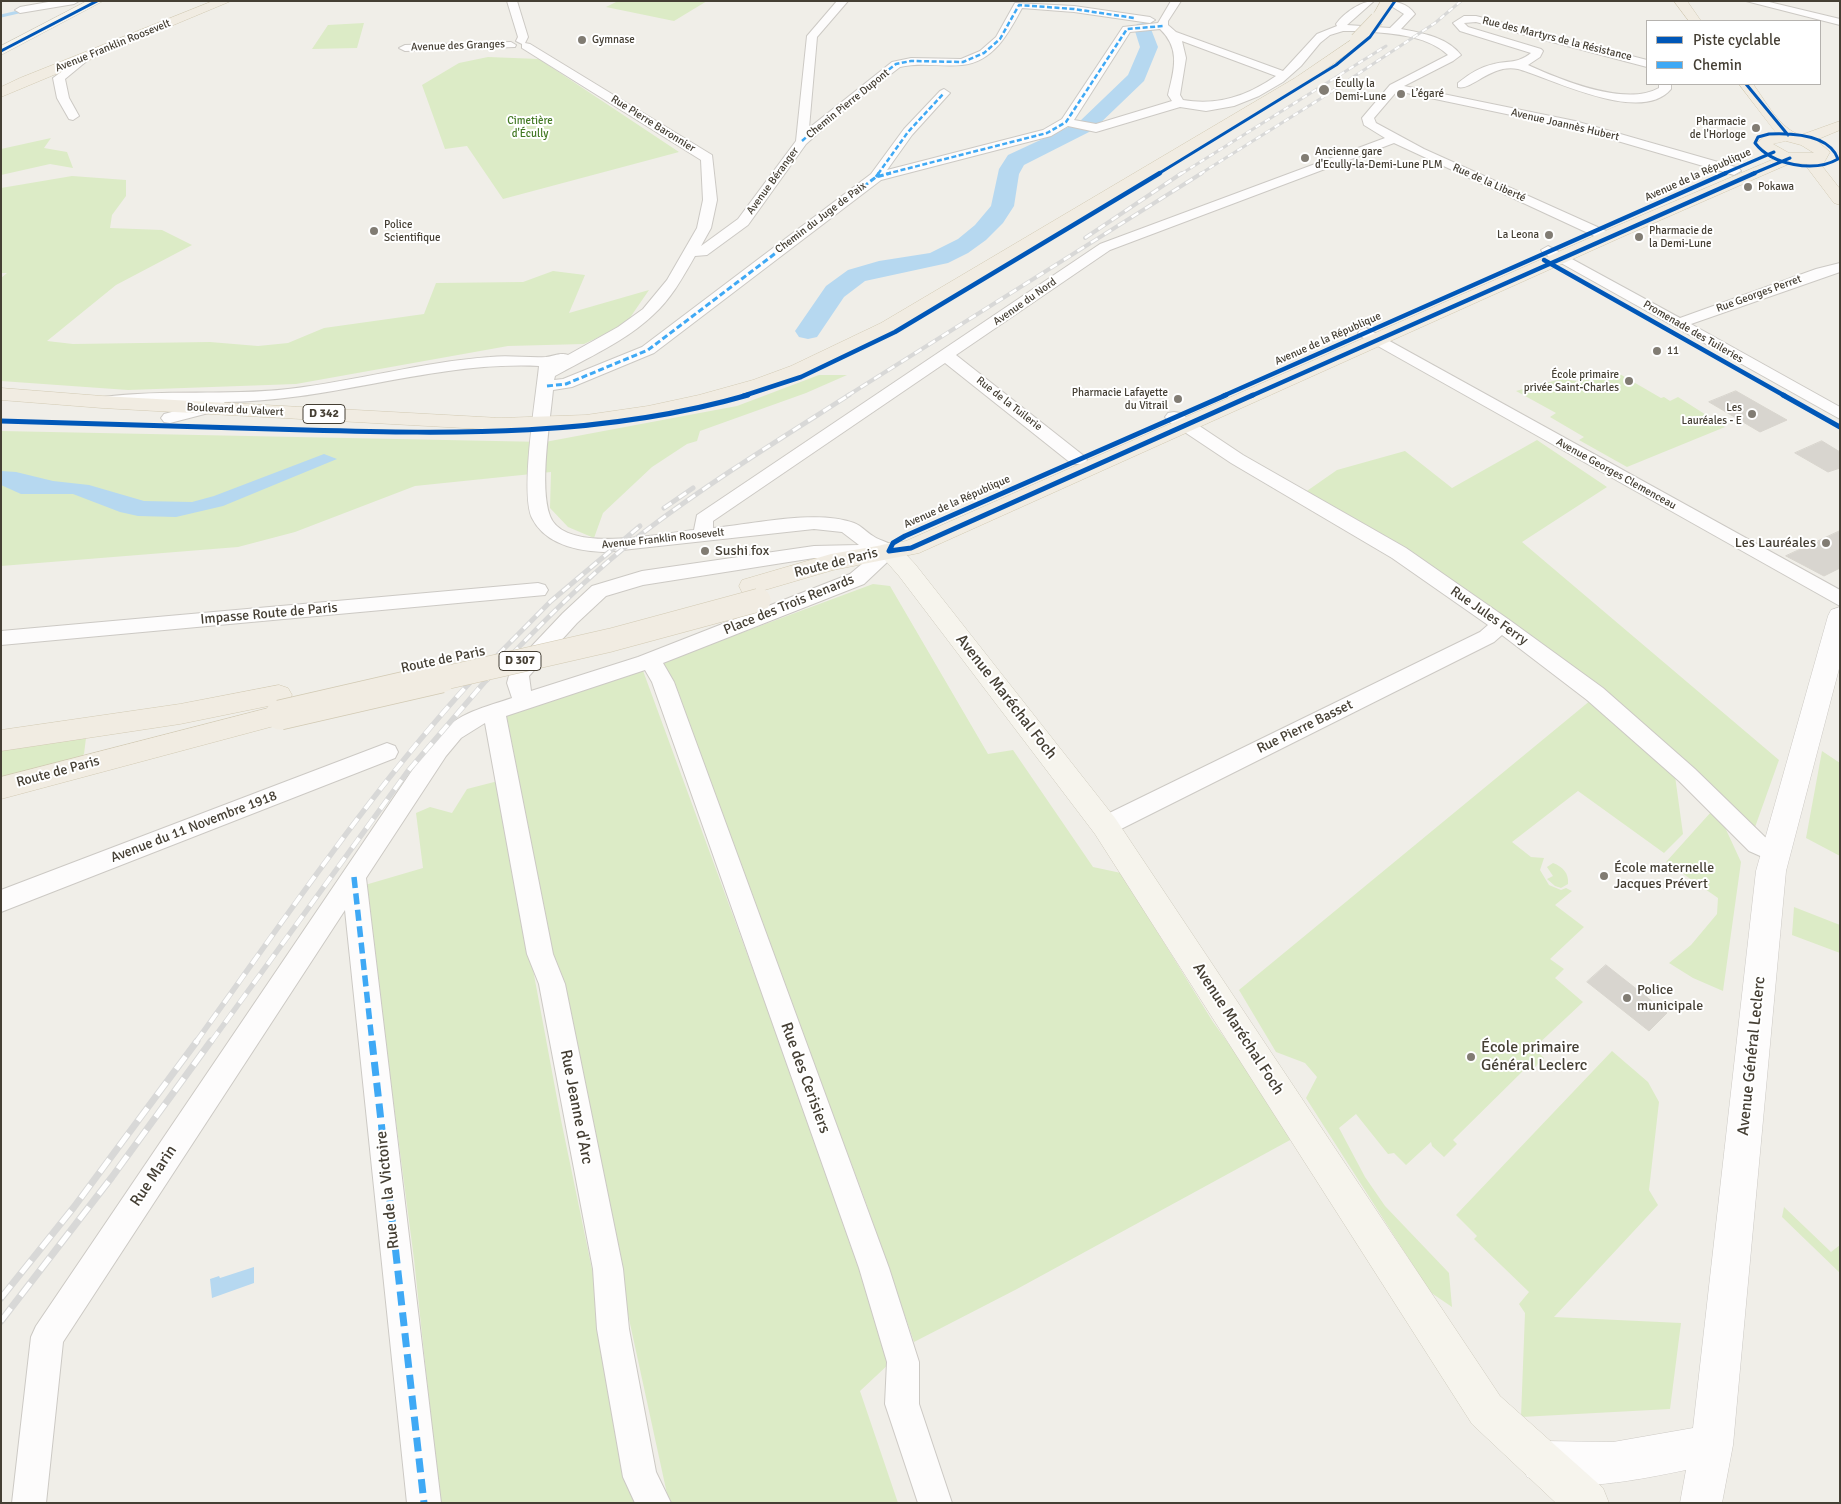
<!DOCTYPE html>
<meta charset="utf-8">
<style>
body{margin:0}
#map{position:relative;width:1841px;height:1504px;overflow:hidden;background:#f0eee8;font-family:Signika,sans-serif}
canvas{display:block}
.frame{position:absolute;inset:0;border:2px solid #453f34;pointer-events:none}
.legend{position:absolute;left:1646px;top:20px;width:175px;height:65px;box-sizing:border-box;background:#fff;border:1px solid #b5b2ae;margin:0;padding:6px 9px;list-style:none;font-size:15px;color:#453f34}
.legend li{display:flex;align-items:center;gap:10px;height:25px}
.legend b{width:25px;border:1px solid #b5b2ae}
</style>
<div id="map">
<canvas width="1841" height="1504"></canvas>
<div class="frame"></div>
<ul class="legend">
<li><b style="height:6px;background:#0057b8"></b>Piste cyclable</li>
<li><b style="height:6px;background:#3fa9f5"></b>Chemin</li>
</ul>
</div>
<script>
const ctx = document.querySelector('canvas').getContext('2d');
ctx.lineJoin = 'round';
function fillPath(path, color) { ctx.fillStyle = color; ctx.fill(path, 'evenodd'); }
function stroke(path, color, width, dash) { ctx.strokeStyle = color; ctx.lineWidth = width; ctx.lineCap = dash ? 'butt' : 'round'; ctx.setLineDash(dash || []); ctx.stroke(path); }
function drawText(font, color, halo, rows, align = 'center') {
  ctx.font = font + ' Signika,sans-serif'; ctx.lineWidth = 4; ctx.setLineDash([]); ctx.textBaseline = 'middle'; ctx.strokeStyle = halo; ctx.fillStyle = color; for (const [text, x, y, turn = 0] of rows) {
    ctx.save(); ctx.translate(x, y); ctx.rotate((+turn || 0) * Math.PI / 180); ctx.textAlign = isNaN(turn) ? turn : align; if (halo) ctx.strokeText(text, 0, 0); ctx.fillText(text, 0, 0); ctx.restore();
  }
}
fillPath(new Path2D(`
 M618,1h89l-33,20 -68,-14z
 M364,23l-7,25 -45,1 16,-24z
 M488,57l51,2 140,93 -176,47 -36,-53 -22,3 -23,-64 37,-22z
 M51,138l-7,10 23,4 6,16 -23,-4 -49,11v-26z
 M72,176l54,4v16l-14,19 -2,13 52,2 30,15 -76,40 -69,56 26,3 137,-2 48,4 30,-3 36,-15 100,-14 12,-31 87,-1 30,-11 32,4 -16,38 80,-23 -24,35 -41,19 -76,2 -212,38 -168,6 -127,-9v-103l6,-5h-6v-85z
 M1607,373l4,2 7,-2 43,25 3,-1 6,4 8,-4 47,30 -98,40 -48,-27 5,-3 -34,-20 6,-4 -40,-22 45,-12 16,2z
 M819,375h28l-41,18 -106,38 -3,10 -10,3 -35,23 -49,46 -9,25 -26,-11 -18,-19 1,-36 -136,14 -120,46 -57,15 -237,19v-135l544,11 192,-36z
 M1537,440l70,47 -85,55 257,218 -25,70 -170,-149 -280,-188 33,-23 68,-19 47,37z
 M873,584l17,2 98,168 25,-4 80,117 28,6 92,149 39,54 40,63 -275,150 -103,53 -49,-142 -202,-538z
 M642,668l211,574 38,120 -31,29 38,112h-229l-171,-787z
 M1591,700l84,76 8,58 -19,19 -86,-62 -66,51 19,15 13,1 -4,12 9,15 12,5 5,-2 6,3 -17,14 29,22 -34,32 14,10 -9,9 28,24 -49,46 10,10 -11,11 -5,-3 -75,74 4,4 -13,13 -12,-11 -1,-4 -25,23 -12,-12 -6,1 -32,-40 -17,14 26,49 20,29 64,67 3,34 -22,-15 -124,-194 11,-21 -12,-14 -29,-11 -37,-62z
 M86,738l-2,16 -3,3 -80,23v-30z
 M1822,751l18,12v93l-34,-18z
 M498,781l63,339 58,279 15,104h-194l-26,-244 -49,-374 58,-17 -7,-55 14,-6 22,6 15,-24z
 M1711,812l12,11 18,39 -18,129 -30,-13 -24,-15 22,-18 26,-31 1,-16 -52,-36z
 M1553,863c10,4 16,10 15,21l-7,4 -6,-2 -8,-7 6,-3 -6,-9z
 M1794,907l46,18v28l-48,-18z
 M1612,1051l36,31 11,20 -10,88 9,15 -104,112 127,6 -11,86 -149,8 4,-104 -6,-9 10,-12 -55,-53 3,-3 -21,-21z
 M1784,1207l47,45 9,-7v28l-58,-56z`), '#dcebc6');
fillPath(new Path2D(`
 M324,454l13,5 -114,47 -47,11 -38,-1 -18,-4 -47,-18h-52l-20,-9v-14l15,1 37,9 36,4 55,16 48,1 22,-6z
 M254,1267v16l-42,15 -2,-19 9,-3 1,2z`), '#b6d8f0');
stroke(new Path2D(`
 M1,16l26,-6`), '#b6d8f0', 3);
fillPath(new Path2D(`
 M1143,23l6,1 9,23 -14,34 -51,49 -69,35 -5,9 -5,32 -11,17 -17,17 -18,13 -20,10 -83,18 -21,16 -27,40 -9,2 -9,-2 -4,-6 31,-45 22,-16 31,-9 51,-8 28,-14 17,-14 16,-19 8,-37 9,-14 71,-33 49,-47 12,-28 -6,-19 3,-4z`), '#b6d8f0');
const building = new Path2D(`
 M1736,391l28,16 23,13 -27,12 -51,-30z
 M1822,441l18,11v16l-12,4 -33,-19z
 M1840,531v37l-16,8 -38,-20z
 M1606,965l61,48 -18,18 -62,-49z`);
fillPath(building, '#d8d5cf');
stroke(building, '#d8d5ce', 1);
const minor = new Path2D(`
 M54,1h25l-5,3 -54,9 -5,-3 5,-3z
 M507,1h10l11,36 -3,6 5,1 182,111 5,45 -6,28 -10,18 37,-27 58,-78 11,-105 30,-35h11l-31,36 -8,91 83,-66 19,-4 50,1 19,-8 16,-14 19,-34 59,3 76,11 5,3 -5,3 -76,-11 -52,-4c-13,24 -28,54 -60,57 -21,2 -41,-3 -62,2l-57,44 -37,33 -58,81 -41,30 -12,1c-12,21 -24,43 -42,59 -27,26 -66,43 -98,61l-1,4 9,-1 79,-32 229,-173 33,-45 36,-38 4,-2 6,4 -38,42 -25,35 156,-40 19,-11 61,-92 35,-4 13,-22h10l-13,20v4l8,7 107,39 34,-37 20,-8 -1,-2c8,-11 25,-23 38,-23l-27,24 43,3 14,-14 -21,-13c13,0 24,2 32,13l-14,15c21,4 46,8 60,26l-8,6 -49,25 171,35 164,47 2,3 -7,4 -161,-47 -176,-37 -23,27 2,5 48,26 189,85 2,3 -2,3h-10l-209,-97 -284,107 -154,105 128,101 3,4 -3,4h-12l-127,-101 -232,158v7c40,-4 104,-19 141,-5 8,3 12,9 19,13 8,6 20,6 26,15l-35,33 -201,79 11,19 215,586 30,94v42l33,99h-34l-33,-99 2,-42 -28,-94 -207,-586 -7,-12 -139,46 47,238 12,30 58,285 6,60 27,143 15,31h-36l-12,-26 -26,-148 -4,-60 -54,-285 -12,-30 -42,-231 -24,15 -15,18 -80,122 75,625h-34l-62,-593 -282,432 -17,161h-34l19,-166 5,-11 394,-582c26,-31 46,-34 82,-46l-5,-15 4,-15 52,-55 29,-27 50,-15 172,-25 45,-1 -17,-13 -28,-3 -210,23c-27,-1 -59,-8 -72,-34 -12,-27 4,-120 7,-152 -106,-5 -208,36 -315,36l2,3 -2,4 -54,14 -6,-1 -3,-4 3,-4 46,-12h-69l-38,5 -6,-1 -2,-4 2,-4 6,-1c62,-8 124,-1 185,-8 68,-8 134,-27 202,-32 19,-2 38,1 56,0 9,-1 14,-5 22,-2l50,-28 25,-18 24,-29 30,-52 6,-28 -2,-40 -179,-112v-4l-6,-3 2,-4zM1160,29c21,20 14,41 8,66l4,6 -76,23 -22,-4 56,-88zM1359,31c28,2 67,3 89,24l-58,30 -28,33 2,7 21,13 -285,106 -403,271 -3,15c-32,3 -129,25 -144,-14 -11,-29 0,-94 3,-126l19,-3 82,-34 227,-173 170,-44 17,-10 28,6 84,-25 26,4 28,-5 25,-10 24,-14 18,-16 19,-23 10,-8 13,-4zM1182,41l94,35c-29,20 -58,30 -93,24l-3,-5 6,-37zM814,558h55l-19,16 -212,83 -107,34 -2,-15 48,-53 29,-27 37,-11z
 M1746,1h19l75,18v6z
 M1464,16h12l171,44v7l-171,-45 -12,1 4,4 73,22 2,2 -3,6 -12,8c33,15 97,42 131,23v-4h12v5c-30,36 -118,-10 -153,-20 -26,-6 -47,22 -60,18v-4c11,-9 22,-16 36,-19 16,-4 23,0 37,-11l-71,-22 -7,-8z
 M511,42l5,3 -1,2 -110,4 -6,-3 6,-3z
 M84,55l4,1v4l-23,19 4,19 10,18 -6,4 -4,-1 -12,-21 -4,-20z
 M1548,246l132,72 136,-49 24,-6v9l-149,52 149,83v12l-297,-166 -2,-3z
 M1366,328l474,262v16l-480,-270 -2,-3 2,-3z
 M1174,412l6,1 63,42 163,93 102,71 95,69 92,81 70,68 20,9 3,7 -3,7 -9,3 -27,-12 -70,-70 -92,-81 -85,-65 -8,7 -381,191 -8,3 -8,-3 -4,-7 4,-7 383,-187 8,-7 -96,-67 -161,-95 -63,-42 -3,-4 3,-4z
 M538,583l7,2 3,5 -3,5 -544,50v-14z
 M387,743l8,3 3,6 -3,6 -394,154v-22z`);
const tertiary = new Path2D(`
 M1840,607v58l-54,206 -53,574 -11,58h-42l6,-33c-45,9 -116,25 -159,7l-6,-15 6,-15 15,-6 71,1 80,-14 63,-557 72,-255 3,-6z`);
const secondary = new Path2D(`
 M87,1h16l-102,54v-9z
 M889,543l8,2 18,19 200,254 385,578 103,92 6,15h-53l-84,-79 -377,-590 -196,-258 -22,-25 4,-6z`);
const primary = new Path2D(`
 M213,1h18l-230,96v-10l19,-9z
 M1381,1h12l-11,21h-10l-1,-3z
 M1674,1h13l14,20h-12z
 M1357,36l5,1 2,3 -2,3 -57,41 -410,247 -90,43 -38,14 -65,18 -54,12 -62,9 -86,3 -398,-22 -101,-8v-12l101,8 398,22 86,-3 62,-9 51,-11 54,-15 38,-14 90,-43 414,-245z
 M1739,84h14c12,16 27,46 48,51l39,-14v9l-24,10 14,12 -8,14 18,23v16l-6,-2 -28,-37 1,-2 -16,-1 -167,73 -705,317 -86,17 -82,24 -9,-2 -3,-6 3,-6 89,-26 75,-13 706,-313 162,-69 -11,-7 -6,-9 8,-7 11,-3zM1786,141l15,4 13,8h-25l-16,-9z
 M279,685l9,3 4,7 -4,7 -108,22 -179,27v-21l179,-26z
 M280,705l9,3 4,7 -4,7 -288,77v-22z`);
stroke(minor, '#ccc9c4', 2);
stroke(tertiary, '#ccc9c4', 1);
stroke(secondary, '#cfcbbe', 1);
stroke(primary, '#d2cab4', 1);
fillPath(minor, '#fdfcfc');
fillPath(tertiary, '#fdfcfc');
fillPath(secondary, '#f6f4ed');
fillPath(primary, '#f1ece2');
const railFar4 = new Path2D(`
 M1181,174l205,-128
 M1200,174l120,-75 115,-76 26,-22`);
const railFar3 = new Path2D(`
 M1085,238l97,-65
 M847,396l355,-223`);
const railFar2 = new Path2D(`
 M664,508l29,-20
 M473,680l78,-79 89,-75
 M487,680c50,-52 100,-104 157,-148 66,-50 136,-93 205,-137`);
const railFar1 = new Path2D(`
 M196,1042c89,-123 175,-252 278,-364
 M211,1042l197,-271 80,-93`);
const rail = new Path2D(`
 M1,1298l73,-91 123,-166
 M1,1321l111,-144 99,-136`);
stroke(railFar4, '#d8d8d7', 3);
stroke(railFar3, '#d8d8d7', 4);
stroke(railFar2, '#d8d8d7', 5);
stroke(railFar1, '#d8d8d7', 5.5);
stroke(rail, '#d8d8d7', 7);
stroke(railFar4, '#fff', 2, [5.5]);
stroke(railFar3, '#fff', 2.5, [8]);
stroke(railFar2, '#fff', 3, [9]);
stroke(railFar1, '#fff', 4, [12]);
stroke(rail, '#fff', 5, [16]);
const primaryBridgeFar2 = new Path2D(`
 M1357,40l20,-21`);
const primaryBridgeFar1 = new Path2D(`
 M436,680l175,-40 148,-40`);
const primaryBridge = new Path2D(`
 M280,715l161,-37`);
stroke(primaryBridgeFar2, '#d2cab4', 15, []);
stroke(primaryBridgeFar1, '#d2cab4', 24, []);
stroke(primaryBridge, '#d2cab4', 31, []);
stroke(primaryBridgeFar2, '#f1ece2', 14);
stroke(primaryBridgeFar1, '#f1ece2', 23);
stroke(primaryBridge, '#f1ece2', 29);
stroke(new Path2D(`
 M802,141l37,-33 57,-44 15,-3 52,1 21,-9 16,-14 19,-34 55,4 60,9
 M878,174l30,-42 36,-39
 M886,174l161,-41 19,-11 61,-93 36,-3`), '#3fa9f5', 2.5, [5, 2.5]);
stroke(new Path2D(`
 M876,177l3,-4
 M547,386l19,-2 82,-34 228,-173 15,-4`), '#3fa9f5', 3, [6, 3]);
stroke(new Path2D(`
 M354,877l18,165`), '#3fa9f5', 5.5, [11, 5.5]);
stroke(new Path2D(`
 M372,1041l52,462`), '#3fa9f5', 7, [14, 7]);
stroke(new Path2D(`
 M1,51l96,-50
 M1746,84l42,51
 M1769,134c22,-1 60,0 69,25 -24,14 -66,6 -83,-16l3,-6z
 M1158,174l178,-109 34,-28 25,-36
 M1723,174l51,-22
 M1752,174l38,-16`), '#0057b8', 3);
stroke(new Path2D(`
 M1544,260l241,136
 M743,396l58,-19 94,-45 265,-159
 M1223,396l503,-223
 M1251,396l504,-223`), '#0057b8', 4.5);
stroke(new Path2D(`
 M1226,395l-321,141 -12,7 -4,8 22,-3 342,-153
 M1783,395l57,32
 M1,421c102,3 204,6 305,9 149,4 297,7 442,-35`), '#0057b8', 5);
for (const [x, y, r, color] of [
 [582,40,5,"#817c73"],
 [1324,90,6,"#817c73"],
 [1401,94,5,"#817c73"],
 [1756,128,5,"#817c73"],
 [1305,158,5,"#817c73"],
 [1748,187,5,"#817c73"],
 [374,231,5,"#817c73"],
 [1549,235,5,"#817c73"],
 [1639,237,5,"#817c73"],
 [1657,351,5,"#817c73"],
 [1629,381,5,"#817c73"],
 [1178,399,5,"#817c73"],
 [1752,414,5,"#817c73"],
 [1826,543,5,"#817c73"],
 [705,551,5,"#817c73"],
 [1604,876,5,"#817c73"],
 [1627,998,5,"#817c73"],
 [1471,1057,5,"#817c73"]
]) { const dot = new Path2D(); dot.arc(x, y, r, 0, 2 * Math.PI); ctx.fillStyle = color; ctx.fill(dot); stroke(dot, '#fff', 2); }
drawText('11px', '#453f34', '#fff', [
 ["Rue des Martyrs de la Résistance",1557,39,14],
 ["Avenue Franklin Roosevelt",113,46,-22],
 ["Avenue des Granges",458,46,-2],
 ["Chemin Pierre Dupont",848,104,-39],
 ["Rue Pierre Baronnier",653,124,32],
 ["Avenue Joannès Hubert",1565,125,13],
 ["Avenue de la République",1698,175,-24],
 ["Avenue Béranger",773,181,-54],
 ["Rue de la Liberté",1489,183,24],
 ["Chemin du Juge de Paix",821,218,-37],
 ["Rue Georges Perret",1759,294,-20],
 ["Avenue du Nord",1025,302,-35],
 ["Promenade des Tuileries",1693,332,30],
 ["Avenue de la République",1328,339,-24],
 ["Rue de la Tuilerie",1009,404,38],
 ["Boulevard du Valvert",235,410,3],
 ["Avenue Georges Clemenceau",1616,474,29],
 ["Avenue de la République",957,502,-24],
 ["Avenue Franklin Roosevelt",663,539,-6]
]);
drawText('11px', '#453f34', '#fff', [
 ["Gymnase",592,40],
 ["Écully la",1335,84],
 ["Demi-Lune",1335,97],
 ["L’égaré",1411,94],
 ["Pharmacie",1746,122,"right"],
 ["de l'Horloge",1746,135,"right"],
 ["Ancienne gare",1315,152],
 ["d'Ecully-la-Demi-Lune PLM",1315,165],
 ["Pokawa",1758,187],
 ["Police",384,225],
 ["Scientifique",384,238],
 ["Pharmacie de",1649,231],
 ["la Demi-Lune",1649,244],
 ["La Leona",1539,235,"right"],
 ["11",1667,351],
 ["École primaire",1619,375,"right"],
 ["privée Saint-Charles",1619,388,"right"],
 ["Pharmacie Lafayette",1168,393,"right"],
 ["du Vitrail",1168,406,"right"],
 ["Les",1742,408,"right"],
 ["Lauréales - E",1742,421,"right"]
], 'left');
drawText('11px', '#437925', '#fff', [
 ["Cimetière",530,121],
 ["d'Écully",530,134]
]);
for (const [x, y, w] of [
 [324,414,42],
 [520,661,42]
]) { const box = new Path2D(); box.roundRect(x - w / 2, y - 9.5, w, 19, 4); ctx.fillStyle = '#fff'; ctx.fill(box); stroke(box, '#453f34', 1); }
drawText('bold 12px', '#453f34', null, [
 ["D 342",324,414],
 ["D 307",520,661]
]);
drawText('14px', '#453f34', '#fff', [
 ["Les Lauréales",1816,543,"right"],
 ["Sushi fox",715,551],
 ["École maternelle",1614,868],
 ["Jacques Prévert",1614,884],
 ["Police",1637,990],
 ["municipale",1637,1006]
], 'left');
drawText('14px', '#453f34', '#fff', [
 ["Route de Paris",836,563,-14],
 ["Place des Trois Renards",789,605,-22],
 ["Impasse Route de Paris",269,614,-5],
 ["Rue Jules Ferry",1489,616,35],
 ["Route de Paris",443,660,-12],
 ["Rue Pierre Basset",1305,727,-26],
 ["Route de Paris",58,772,-15],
 ["Avenue du 11 Novembre 1918",194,827,-21]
]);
drawText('16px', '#453f34', '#fff', [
 ["Avenue Maréchal Foch",1006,697,52],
 ["Avenue Maréchal Foch",1238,1029,57],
 ["Avenue Général Leclerc",1752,1056,-84],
 ["Rue des Cerisiers",805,1078,70],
 ["Rue Jeanne d'Arc",576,1107,79],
 ["Rue Marin",154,1176,-56],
 ["Rue de la Victoire",388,1190,-96]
]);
drawText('16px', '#453f34', '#fff', [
 ["École primaire",1481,1048],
 ["Général Leclerc",1481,1066]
], 'left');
</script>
